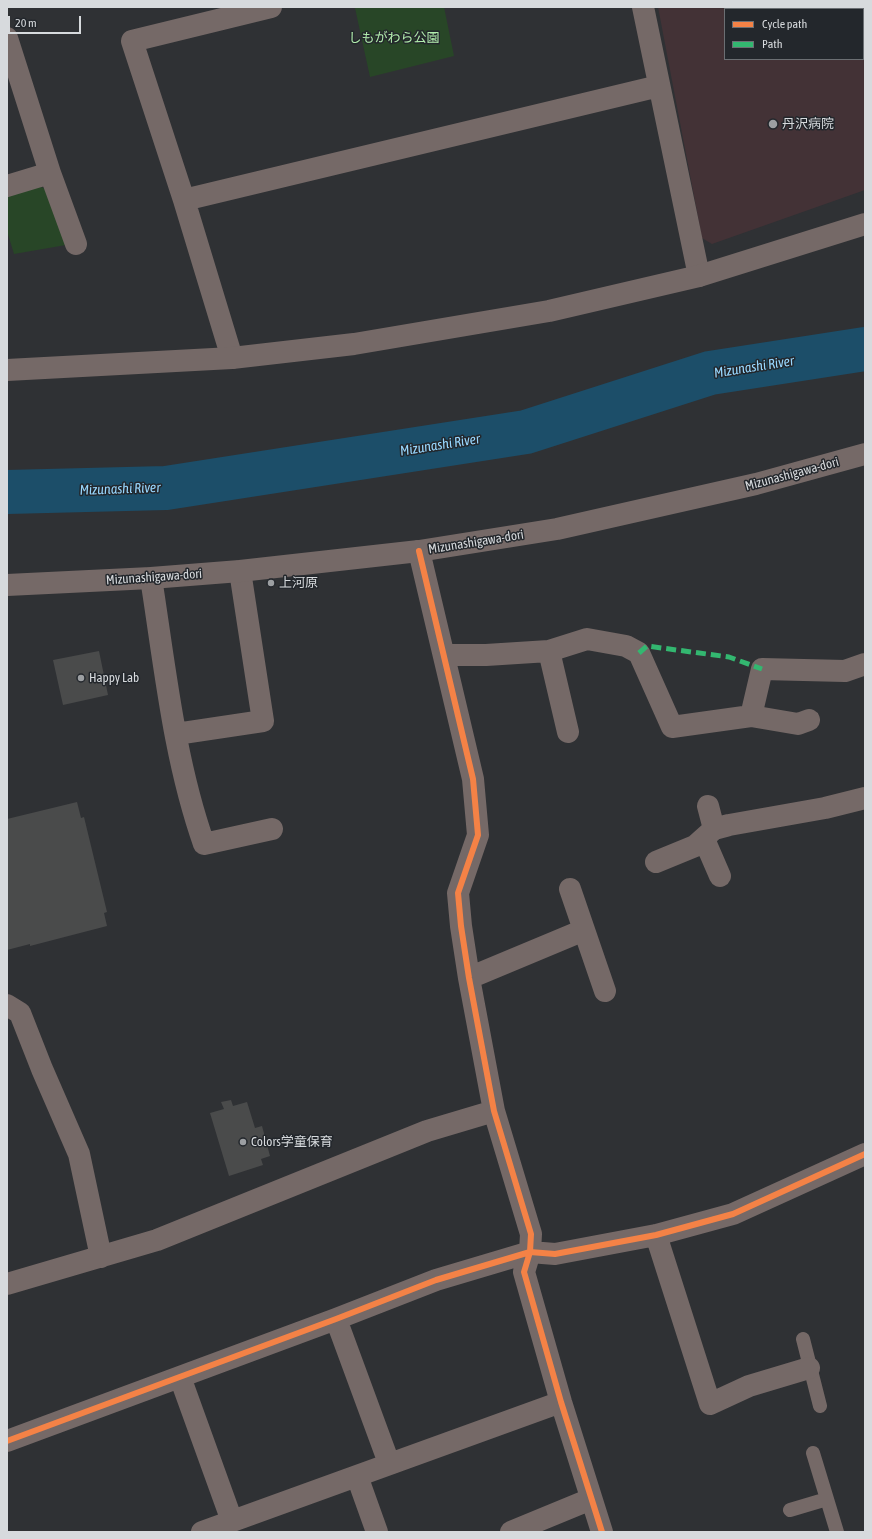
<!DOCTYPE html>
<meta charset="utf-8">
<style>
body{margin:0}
#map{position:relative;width:872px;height:1539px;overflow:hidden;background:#2f3134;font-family:"Asap Condensed",sans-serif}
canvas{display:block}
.frame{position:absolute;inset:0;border:8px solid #d7dadd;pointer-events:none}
.legend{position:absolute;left:724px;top:8px;width:140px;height:52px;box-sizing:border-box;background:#23272c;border:1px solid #6b6f73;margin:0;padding:5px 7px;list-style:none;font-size:12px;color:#d7dadd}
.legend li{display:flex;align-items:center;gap:8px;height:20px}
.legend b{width:20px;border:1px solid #6b6f73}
.scale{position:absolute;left:8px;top:16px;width:73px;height:18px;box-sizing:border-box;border:2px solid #d7dadd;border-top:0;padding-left:5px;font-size:12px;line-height:14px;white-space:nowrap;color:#d7dadd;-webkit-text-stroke:3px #23272c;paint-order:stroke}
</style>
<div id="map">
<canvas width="872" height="1539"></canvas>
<div class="frame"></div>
<ul class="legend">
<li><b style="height:5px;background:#f48246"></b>Cycle path</li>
<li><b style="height:5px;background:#33b770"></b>Path</li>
</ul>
<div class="scale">20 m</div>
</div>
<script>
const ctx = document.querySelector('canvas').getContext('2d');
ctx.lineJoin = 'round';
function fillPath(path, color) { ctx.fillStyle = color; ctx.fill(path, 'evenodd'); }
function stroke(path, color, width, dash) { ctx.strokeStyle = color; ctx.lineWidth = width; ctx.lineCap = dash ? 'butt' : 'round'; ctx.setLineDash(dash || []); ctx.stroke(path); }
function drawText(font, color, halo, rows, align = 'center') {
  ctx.font = font + ' "Asap Condensed","Noto Sans JP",sans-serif'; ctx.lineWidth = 3; ctx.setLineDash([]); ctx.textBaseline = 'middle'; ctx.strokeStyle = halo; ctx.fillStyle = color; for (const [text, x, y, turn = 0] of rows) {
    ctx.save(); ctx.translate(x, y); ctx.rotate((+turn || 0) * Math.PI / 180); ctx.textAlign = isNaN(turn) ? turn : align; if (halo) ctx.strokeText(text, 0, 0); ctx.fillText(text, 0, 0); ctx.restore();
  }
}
fillPath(new Path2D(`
 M658,7h207v183l-153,54 -10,-6zM725,9h138v50h-138z`), '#433236');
fillPath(new Path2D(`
 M358,7h86l10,49 -84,21 -15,-69z
 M38,185l12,7 16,53 -52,9 -7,-23v-35z`), '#284627');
stroke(new Path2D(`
 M7,492l159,-4 360,-56 184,-59 155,-24`), '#1c4e69', 44);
fillPath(new Path2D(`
 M99,651l9,44 -45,10 -10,-45z
 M77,802l4,16 3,-1 23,95 -3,1 3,13 -77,20v-2l-23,6v-131z
 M231,1100l2,6 14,-4 8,26 7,-2 8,30 -9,3 2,6 -34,11 -19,-63 14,-4 -3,-7z`), '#4a4b4b');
stroke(new Path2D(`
 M803,1339l17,67
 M813,1453l24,79
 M790,1510l37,-11`), '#756967', 14);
stroke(new Path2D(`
 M643,7l56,269
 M7,38l43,135 -43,13
 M50,173l26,71
 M184,200l475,-114
 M232,358l-48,-158 -52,-159 139,-34
 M419,551l54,228 5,56 -20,58 3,33 8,52 25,133 37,123 -1,18 -6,20 37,130 41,130
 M151,578c14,89 23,181 53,266l68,-15
 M549,651l19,81
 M445,655h41l63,-4 38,-12 39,7 13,7 33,74 79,-11 47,8 11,-4
 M751,716l11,-47 83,2 20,-7
 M176,734l87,-13 -23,-150
 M708,806l6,23
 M704,839l16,37
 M656,862l39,-16 19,-17 15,-4 96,-17 40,-10
 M570,889l35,102
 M469,978l115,-48
 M7,1005l13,8 22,56 37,85 22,103
 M656,1235l54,169 39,-18 60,-18
 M7,1284l150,-44 270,-109 67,-20
 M336,1319l53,144
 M180,1377l52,144
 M7,1441l329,-122 100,-39 94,-28 25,2 101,-19 77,-21 132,-60
 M357,1476l20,56
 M202,1532l359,-130
 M511,1532l80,-33`), '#756967', 22);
stroke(new Path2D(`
 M7,370l225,-12 122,-14 195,-33 150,-35 166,-52
 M7,585l144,-7 89,-7 179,-20 138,-22 199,-45 109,-30`), '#756967', 22);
stroke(new Path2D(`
 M639,653l8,-7 82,11 33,12`), '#33b770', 5, [10, 5]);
stroke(new Path2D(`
 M419,551l54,228 5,56 -20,58 3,33 8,52 25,133 37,123 -1,18 -6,20 37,130 41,130
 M7,1441l329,-122 100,-39 94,-28 25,2 101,-19 77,-21 132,-60`), '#f48246', 6);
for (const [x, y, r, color] of [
 [773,124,5,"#9c9fa2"],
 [271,583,4,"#9c9fa2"],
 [81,678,4,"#9c9fa2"],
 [243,1142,4,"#9c9fa2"]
]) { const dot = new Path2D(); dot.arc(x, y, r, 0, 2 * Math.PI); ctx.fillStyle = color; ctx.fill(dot); stroke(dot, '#23272c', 1.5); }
drawText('13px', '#b2edad', '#23272c', [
 ["しもがわら公園",394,38]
]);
drawText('13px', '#d7dadd', '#23272c', [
 ["丹沢病院",782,124],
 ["上河原",279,583],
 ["Happy Lab",89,678],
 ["Colors学童保育",251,1142]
], 'left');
drawText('13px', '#d7dadd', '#23272c', [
 ["Mizunashigawa-dori",792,474,-15],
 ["Mizunashigawa-dori",476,542,-9],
 ["Mizunashigawa-dori",154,577,-4]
]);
drawText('italic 14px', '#98d7fe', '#23272c', [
 ["Mizunashi River",754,367,-9],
 ["Mizunashi River",440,445,-9],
 ["Mizunashi River",120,489,-2]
]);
</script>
